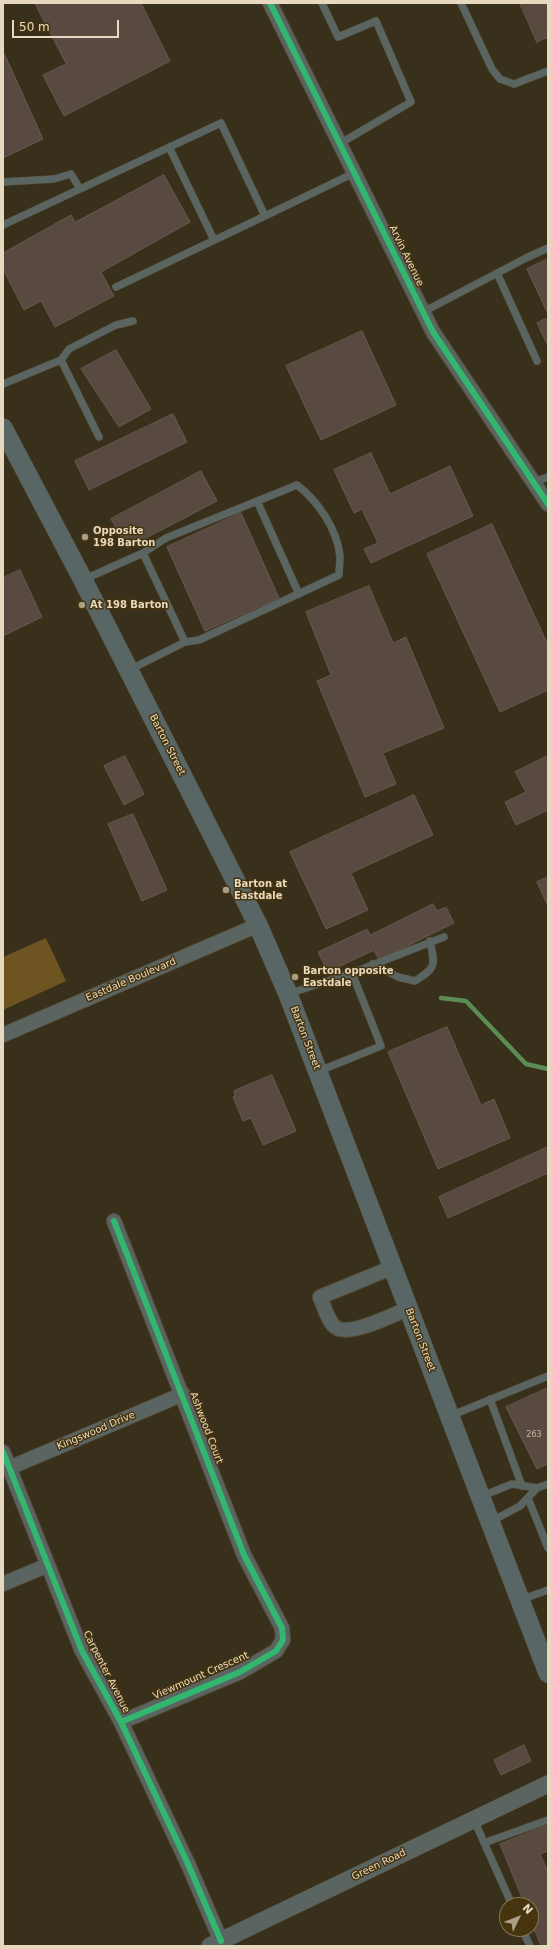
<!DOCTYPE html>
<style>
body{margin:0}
#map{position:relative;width:551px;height:1949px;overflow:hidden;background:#39301b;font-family:"DejaVu Sans",sans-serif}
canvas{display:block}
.frame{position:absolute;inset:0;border:4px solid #e7d9c0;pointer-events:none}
.north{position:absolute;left:499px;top:1897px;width:40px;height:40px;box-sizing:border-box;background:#46340e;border:1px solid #867655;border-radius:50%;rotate:47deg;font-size:11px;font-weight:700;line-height:16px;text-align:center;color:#e7d9c0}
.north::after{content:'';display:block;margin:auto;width:14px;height:18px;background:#aa9e86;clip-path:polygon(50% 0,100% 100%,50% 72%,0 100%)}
.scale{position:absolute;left:12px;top:20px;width:107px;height:18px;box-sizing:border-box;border:2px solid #e7d9c0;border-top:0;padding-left:5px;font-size:12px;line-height:14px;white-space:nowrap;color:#e7d9c0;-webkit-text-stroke:3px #46340e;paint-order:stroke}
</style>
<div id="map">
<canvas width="551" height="1949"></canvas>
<div class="frame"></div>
<div class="north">N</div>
<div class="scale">50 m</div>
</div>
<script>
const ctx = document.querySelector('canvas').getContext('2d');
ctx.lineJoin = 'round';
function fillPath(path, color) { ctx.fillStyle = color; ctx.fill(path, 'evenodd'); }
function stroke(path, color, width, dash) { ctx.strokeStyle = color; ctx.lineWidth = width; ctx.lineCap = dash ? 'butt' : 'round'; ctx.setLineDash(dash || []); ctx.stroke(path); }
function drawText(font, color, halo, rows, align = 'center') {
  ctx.font = font + ' "DejaVu Sans",sans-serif'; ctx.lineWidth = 3; ctx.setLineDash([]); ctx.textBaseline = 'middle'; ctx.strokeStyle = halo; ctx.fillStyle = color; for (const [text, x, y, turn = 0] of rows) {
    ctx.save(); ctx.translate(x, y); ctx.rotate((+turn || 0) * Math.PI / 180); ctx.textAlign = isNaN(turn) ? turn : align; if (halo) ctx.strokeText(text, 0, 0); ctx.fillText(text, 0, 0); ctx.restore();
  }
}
fillPath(new Path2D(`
 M46,938l20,43 -63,29v-53z`), '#6e5420');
stroke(new Path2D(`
 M441,998l25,3 60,63 22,5`), '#5b8c54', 4.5);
const building = new Path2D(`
 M35,3h106l29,58 -106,55 -21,-41 23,-11z
 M520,3h28v34l-11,5z
 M3,51l40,88 -40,19z
 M164,175l26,47 -89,50 13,24 -59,31 -14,-26 -17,9 -21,-41v-16l68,-38 4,7z
 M548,259v55l-21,-45z
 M548,318v28l-11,-23z
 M362,331l34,74 -75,35 -35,-74z
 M116,350l35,59 -32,18 -38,-58z
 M173,414l14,28 -98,48 -14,-29z
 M371,453l19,41 60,-28 23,50 -102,47 -7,-14 14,-6 -16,-34 -8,4 -20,-43z
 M201,471l16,30 -90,47 -16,-29z
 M241,513l38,85 -74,33 -38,-84z
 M492,524l56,121v45l-48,22 -73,-158z
 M20,570l22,47 -39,19v-58z
 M369,586l24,57 13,-6 38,91 -61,25 13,31 -31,13 -48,-116 14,-6 -25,-63z
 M125,756l19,38 -20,11 -20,-39z
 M548,756v54l-32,15 -11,-23 21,-10 -11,-20z
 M414,795l19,40 -82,38 17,37 -42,19 -36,-77z
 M133,814l34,76 -25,11 -34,-77z
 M548,877v29l-11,-24z
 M433,904l4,7 9,-4 8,16 -75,37 -5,-10 -46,22 -10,-20 49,-23 3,6z
 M447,1027l34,78 13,-6 16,39 -72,31 -50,-117z
 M272,1075l24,56 -33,14 -12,-27 -8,3 -10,-24 2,-1 -1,-5z
 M548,1147v26l-100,45 -9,-21z
 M548,1388v76l-11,5 -31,-62z
 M524,1745l7,16 -30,14 -7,-15z
 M546,1826l2,6v19l-8,3 8,18v74h-7l-10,-25v-16h-6l-25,-61z`);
fillPath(building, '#584a40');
stroke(building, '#67584e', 1);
const service = new Path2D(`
 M322,3l16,34 38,-16 35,81 -72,42
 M461,3l31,66 8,10 14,5 34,-13
 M169,147l45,93
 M3,182l51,-3 17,-5 9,15
 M3,225l218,-102 44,93 89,-43
 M497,273l40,88
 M116,287l149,-71
 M423,312l103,-54 22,-10
 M61,360l8,-11 47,-24 17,-4
 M3,384l58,-24 38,77
 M534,482l14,-5
 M257,501l42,93
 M143,553l23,-15 131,-53c21,16 40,44 43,71 0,6 -1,13 -1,19l-140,65 -14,2
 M85,579l58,-26 42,89 -56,28
 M373,964l25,13 17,4c22,-14 20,-15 15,-40
 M288,994l64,-21 92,-36
 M319,1071l62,-25 -29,-73
 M490,1399l32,87
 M450,1416l98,-40
 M482,1496l30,-12 25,4
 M528,1498l20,50
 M490,1522l30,-16 17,-18 11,-4
 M520,1600l28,-10
 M474,1820l38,85
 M484,1843l64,-23
 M522,1929l8,17`);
const minor = new Path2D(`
 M270,3l163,329 115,172
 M3,1035l255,-110
 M114,1221l130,334 38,73 1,12 -7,11 -36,21 -119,50
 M391,1268l-71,29c4,9 7,21 13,28 12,15 59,-10 74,-16
 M3,1452l79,199 39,71 67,142 33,77
 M9,1468l174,-74
 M3,1584l45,-19`);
const tertiary = new Path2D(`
 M210,1946l338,-162`);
const secondary = new Path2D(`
 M3,428l80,152 175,345 30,69 260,679`);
stroke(service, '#564e3b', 8);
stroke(minor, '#564e3b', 16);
stroke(tertiary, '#564e3b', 18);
stroke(secondary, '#564e3b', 20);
stroke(service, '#5a6561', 7);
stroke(minor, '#5a6561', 14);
stroke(tertiary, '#5a6561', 17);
stroke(secondary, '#586665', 19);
stroke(new Path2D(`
 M270,3l163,329 115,172
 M114,1221l130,334 38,73 1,12 -7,11 -36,21 -119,50
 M3,1452l79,199 39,71 67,142 33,77`), '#33b770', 6);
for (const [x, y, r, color] of [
 [85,537,4,"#aa9e86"],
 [82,605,4,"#aa9e86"],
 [226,890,4,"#aa9e86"],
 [295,977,4,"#aa9e86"]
]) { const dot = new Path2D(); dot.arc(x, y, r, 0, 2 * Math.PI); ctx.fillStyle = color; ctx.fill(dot); stroke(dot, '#46340e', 1.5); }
drawText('8px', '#c3b5a0', null, [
 ["263",534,1435]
]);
drawText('10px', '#e7d9c0', '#46340e', [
 ["Arvin Avenue",406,256,64],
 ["Barton Street",167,745,63],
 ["Eastdale Boulevard",131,980,-23],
 ["Barton Street",305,1038,69],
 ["Barton Street",420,1340,69],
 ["Ashwood Court",206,1428,69],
 ["Kingswood Drive",96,1431,-23],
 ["Carpenter Avenue",106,1672,63],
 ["Viewmount Crescent",201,1676,-24],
 ["Green Road",379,1865,-26]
]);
drawText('bold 10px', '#e7d9c0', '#46340e', [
 ["Opposite",93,531],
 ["198 Barton",93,543],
 ["At 198 Barton",90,605],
 ["Barton at",234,884],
 ["Eastdale",234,896],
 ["Barton opposite",303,971],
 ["Eastdale",303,983]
], 'left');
</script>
